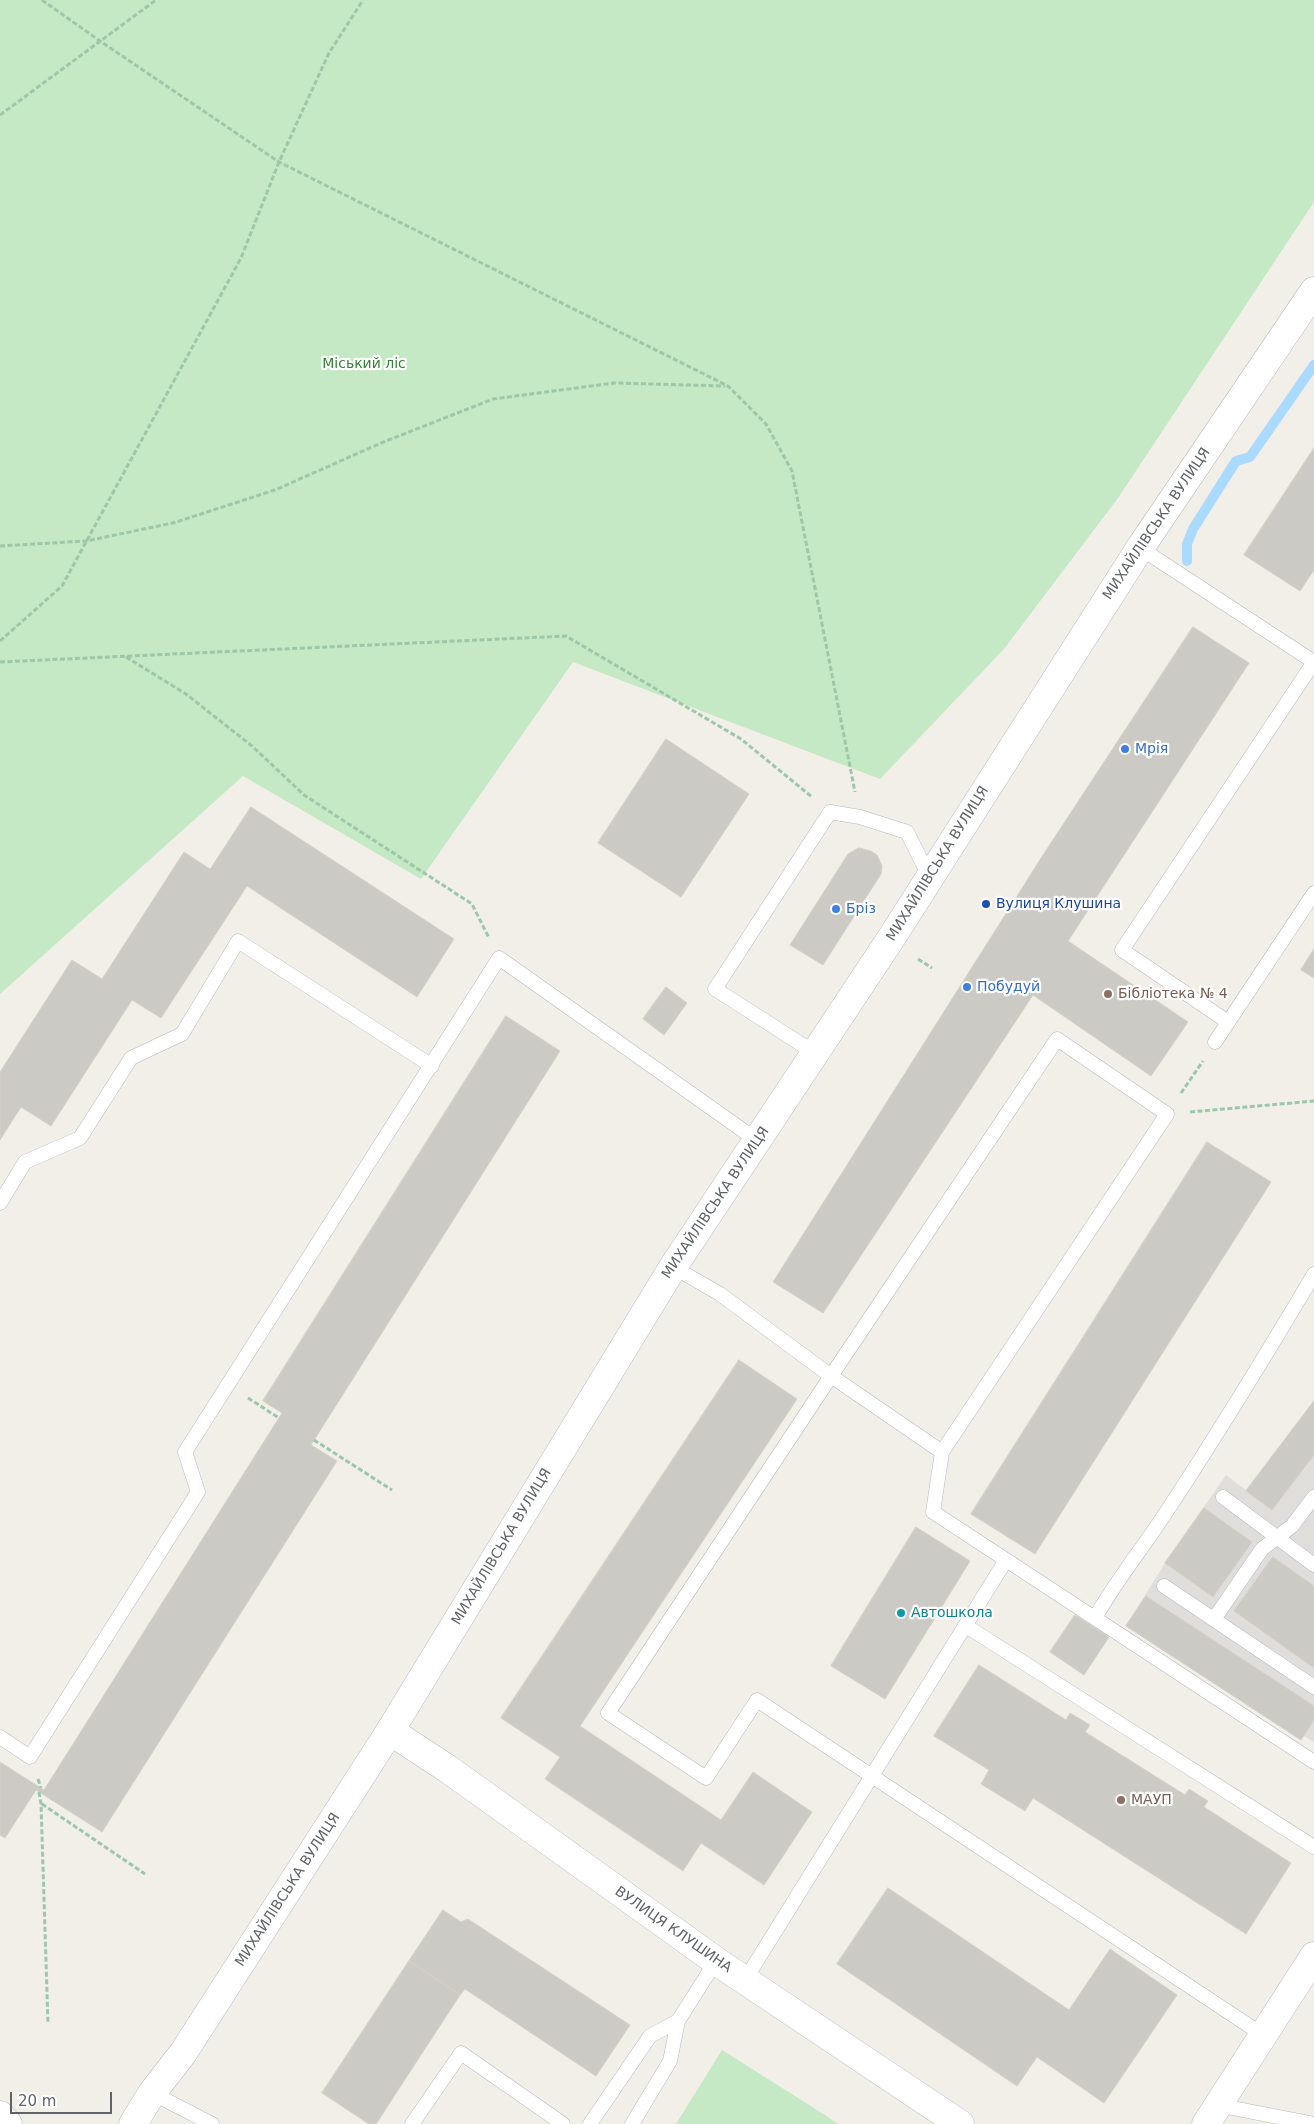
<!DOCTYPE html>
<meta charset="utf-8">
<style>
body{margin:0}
#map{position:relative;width:1314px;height:2124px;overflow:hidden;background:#f1efe8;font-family:"DejaVu Sans",sans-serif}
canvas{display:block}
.scale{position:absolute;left:10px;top:2092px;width:102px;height:22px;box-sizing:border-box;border:2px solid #5f6368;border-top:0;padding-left:6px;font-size:15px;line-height:18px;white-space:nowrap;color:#5f6368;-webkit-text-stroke:4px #fff;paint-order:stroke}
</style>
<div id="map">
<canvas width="1314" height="2124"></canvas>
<div class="scale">20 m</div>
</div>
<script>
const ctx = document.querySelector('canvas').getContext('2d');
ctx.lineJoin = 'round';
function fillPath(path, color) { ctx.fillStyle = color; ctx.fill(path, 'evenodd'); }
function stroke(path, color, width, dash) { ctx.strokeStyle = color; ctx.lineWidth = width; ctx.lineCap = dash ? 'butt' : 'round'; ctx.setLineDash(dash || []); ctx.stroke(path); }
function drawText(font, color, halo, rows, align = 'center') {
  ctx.font = font + ' "DejaVu Sans",sans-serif'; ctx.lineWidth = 4.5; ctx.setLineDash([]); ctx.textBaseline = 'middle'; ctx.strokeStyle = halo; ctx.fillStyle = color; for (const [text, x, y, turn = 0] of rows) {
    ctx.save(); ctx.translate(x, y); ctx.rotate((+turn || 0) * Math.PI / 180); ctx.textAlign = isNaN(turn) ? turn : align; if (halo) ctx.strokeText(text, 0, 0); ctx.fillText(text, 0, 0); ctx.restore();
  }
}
fillPath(new Path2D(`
 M1314,1401v341l-10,-6 -3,4 -175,-114 39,-63 61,-88 20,15z`), '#e0deda');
fillPath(new Path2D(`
 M0,0h1314v202l-196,296 -114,151 -124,130 -307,-117 -152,217 -178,-103 -243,218z
 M722,2050l103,65 13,9h-162z`), '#c5e8c5');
stroke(new Path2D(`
 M1187,561v-17l6,-15 43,-68 14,-4 64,-92`), '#aadaff', 10);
const building = new Path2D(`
 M1314,448v122l-14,21 -56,-36z
 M1193,627l56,36 -181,278 120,81 -37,54 -118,-81 -210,318 -50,-31 270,-427z
 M666,739l83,55 -68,103 -83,-54z
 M251,807l203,132 -37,58 -170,-111 -86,132 -29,-18 -81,126 -30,-19 -21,33v-68l72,-112 30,19 82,-127 26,17z
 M859,848l12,3 6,4 5,11 -1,8 -58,91 -33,-20 58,-91z
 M1314,949v29l-13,-8z
 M666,987l21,16 -23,32 -21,-16z
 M506,1016l54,35 -249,394 26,16 -235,371 -66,-42 -31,48 -5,-3v-73l44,28 238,-377 -19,-12z
 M1207,1142l64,40 -236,372 -64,-40z
 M739,1360l58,39 -217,327 141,94 32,-48 59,40 -48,73 -63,-42 -18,28 -138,-92 15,-22 -59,-39z
 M1314,1401v54l-42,55 -26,-19z
 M1204,1508l48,34 -39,55 -48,-34z
 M916,1527l54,34 -85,138 -54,-33z
 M1273,1557l41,29v82l-80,-57z
 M1146,1596l168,110v14l-13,20 -175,-114z
 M1075,1615l34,22 -25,38 -34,-23z
 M979,1665l87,55 4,-7 20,12 -5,7 100,63 4,-6 19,12 -4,6 87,56 -45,71 -213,-136 -8,13 -44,-27 8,-14 -55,-34z
 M888,1888l181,122 41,-61 67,46 -73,108 -67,-46 -20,29 -180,-122z
 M443,1910l18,12 7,-3 162,106 -34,51 -131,-87 -5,6 -51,-34z
 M409,1961l51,34 -84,129h-7l-47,-31z`);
fillPath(building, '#cccac5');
stroke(building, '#d6d1c6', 1);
const service = new Path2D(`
 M1140,548l174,114
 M1228,1022l-106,-72 192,-288
 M1215,1042l99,-149
 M815,1053l-100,-64 115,-177 30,5 47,15 22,44
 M0,1203l25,-41 55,-24 51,-80 51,-24 56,-93 194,125
 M673,1267l47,27 111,82 111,76
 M1223,1497l91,68
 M1164,1586l150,101
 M1095,1618c20,-36 47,-69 70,-104 52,-79 101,-159 149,-240
 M1214,1619l48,-70 30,-23 22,-29
 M966,1626l348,221
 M0,1737l30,20 168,-265 -13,-40 314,-494 259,183
 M745,1980l261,-420
 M1263,2035l-506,-335 -51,78 -98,-65 223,-337 226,-337 110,75 -225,338 -9,60 381,250
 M152,2093l60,31
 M1217,2105l97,19
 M412,2124l49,-71 102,71
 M590,2124l60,-88 28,-15 38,-60
 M632,2124l38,-63 8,-40`);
const minor = new Path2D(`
 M1206,2124l108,-168`);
const tertiary = new Path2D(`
 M390,1731l58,38 268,192 244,163`);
const secondary = new Path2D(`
 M0,2115l8,9
 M133,2124l19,-31 31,-40 207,-322 283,-464 217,-327 250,-392 174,-257`);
stroke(service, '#b5b8bc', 15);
stroke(minor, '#b5b8bc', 29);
stroke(tertiary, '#b5b8bc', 29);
stroke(secondary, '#b6babf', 29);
stroke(new Path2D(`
 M42,0l58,41 179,121 449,224 38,38 26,47 63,321
 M0,115l156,-115
 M0,546l86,-5 87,-18 102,-33 106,-47 112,-44 121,-16 111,3
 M0,641l62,-55 179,-328 38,-96 50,-109 34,-53
 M126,657l60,37 66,52 52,49 168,109 17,34
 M0,662l566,-26 175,103 71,58
 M918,959l14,9
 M1181,1093l22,-32
 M1190,1112l124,-11
 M248,1398l31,20
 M314,1440l78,50
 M38,1779l3,9
 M39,1792l2,12 7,220
 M42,1804l103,70`), '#9cc7a9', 3, [5, 2.5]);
stroke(service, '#fff', 14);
stroke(minor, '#fff', 28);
stroke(tertiary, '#fff', 28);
stroke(secondary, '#fff', 28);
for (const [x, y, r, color] of [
 [1125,749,5,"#3f7fe0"],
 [986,904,5,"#1a4fb4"],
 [836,909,5,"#3f7fe0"],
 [967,987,5,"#3f7fe0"],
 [1108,994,5,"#8d6e63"],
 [901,1613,5,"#0f9aa8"],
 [1121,1800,5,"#8d6e63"]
]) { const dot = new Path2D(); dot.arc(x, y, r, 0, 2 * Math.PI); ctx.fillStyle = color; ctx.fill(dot); stroke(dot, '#fff', 2); }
drawText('14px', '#348238', '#fff', [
 ["Міський ліс",364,364]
]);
drawText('14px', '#5f6368', '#fff', [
 ["МИХАЙЛІВСЬКА ВУЛИЦЯ",1157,524,-56],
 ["МИХАЙЛІВСЬКА ВУЛИЦЯ",938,864,-58],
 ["МИХАЙЛІВСЬКА ВУЛИЦЯ",716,1203,-56],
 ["МИХАЙЛІВСЬКА ВУЛИЦЯ",502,1547,-59],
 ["МИХАЙЛІВСЬКА ВУЛИЦЯ",288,1890,-57],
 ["ВУЛИЦЯ КЛУШИНА",673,1930,35]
]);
drawText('14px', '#366cbe', '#fff', [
 ["Мрія",1135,749],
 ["Бріз",846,909],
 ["Побудуй",977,987]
], 'left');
drawText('14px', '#164399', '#fff', [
 ["Вулиця Клушина",996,904]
], 'left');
drawText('14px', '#785e54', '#fff', [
 ["Бібліотека № 4",1118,994],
 ["МАУП",1131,1800]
], 'left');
drawText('14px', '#0d838f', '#fff', [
 ["Автошкола",911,1613]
], 'left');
</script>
